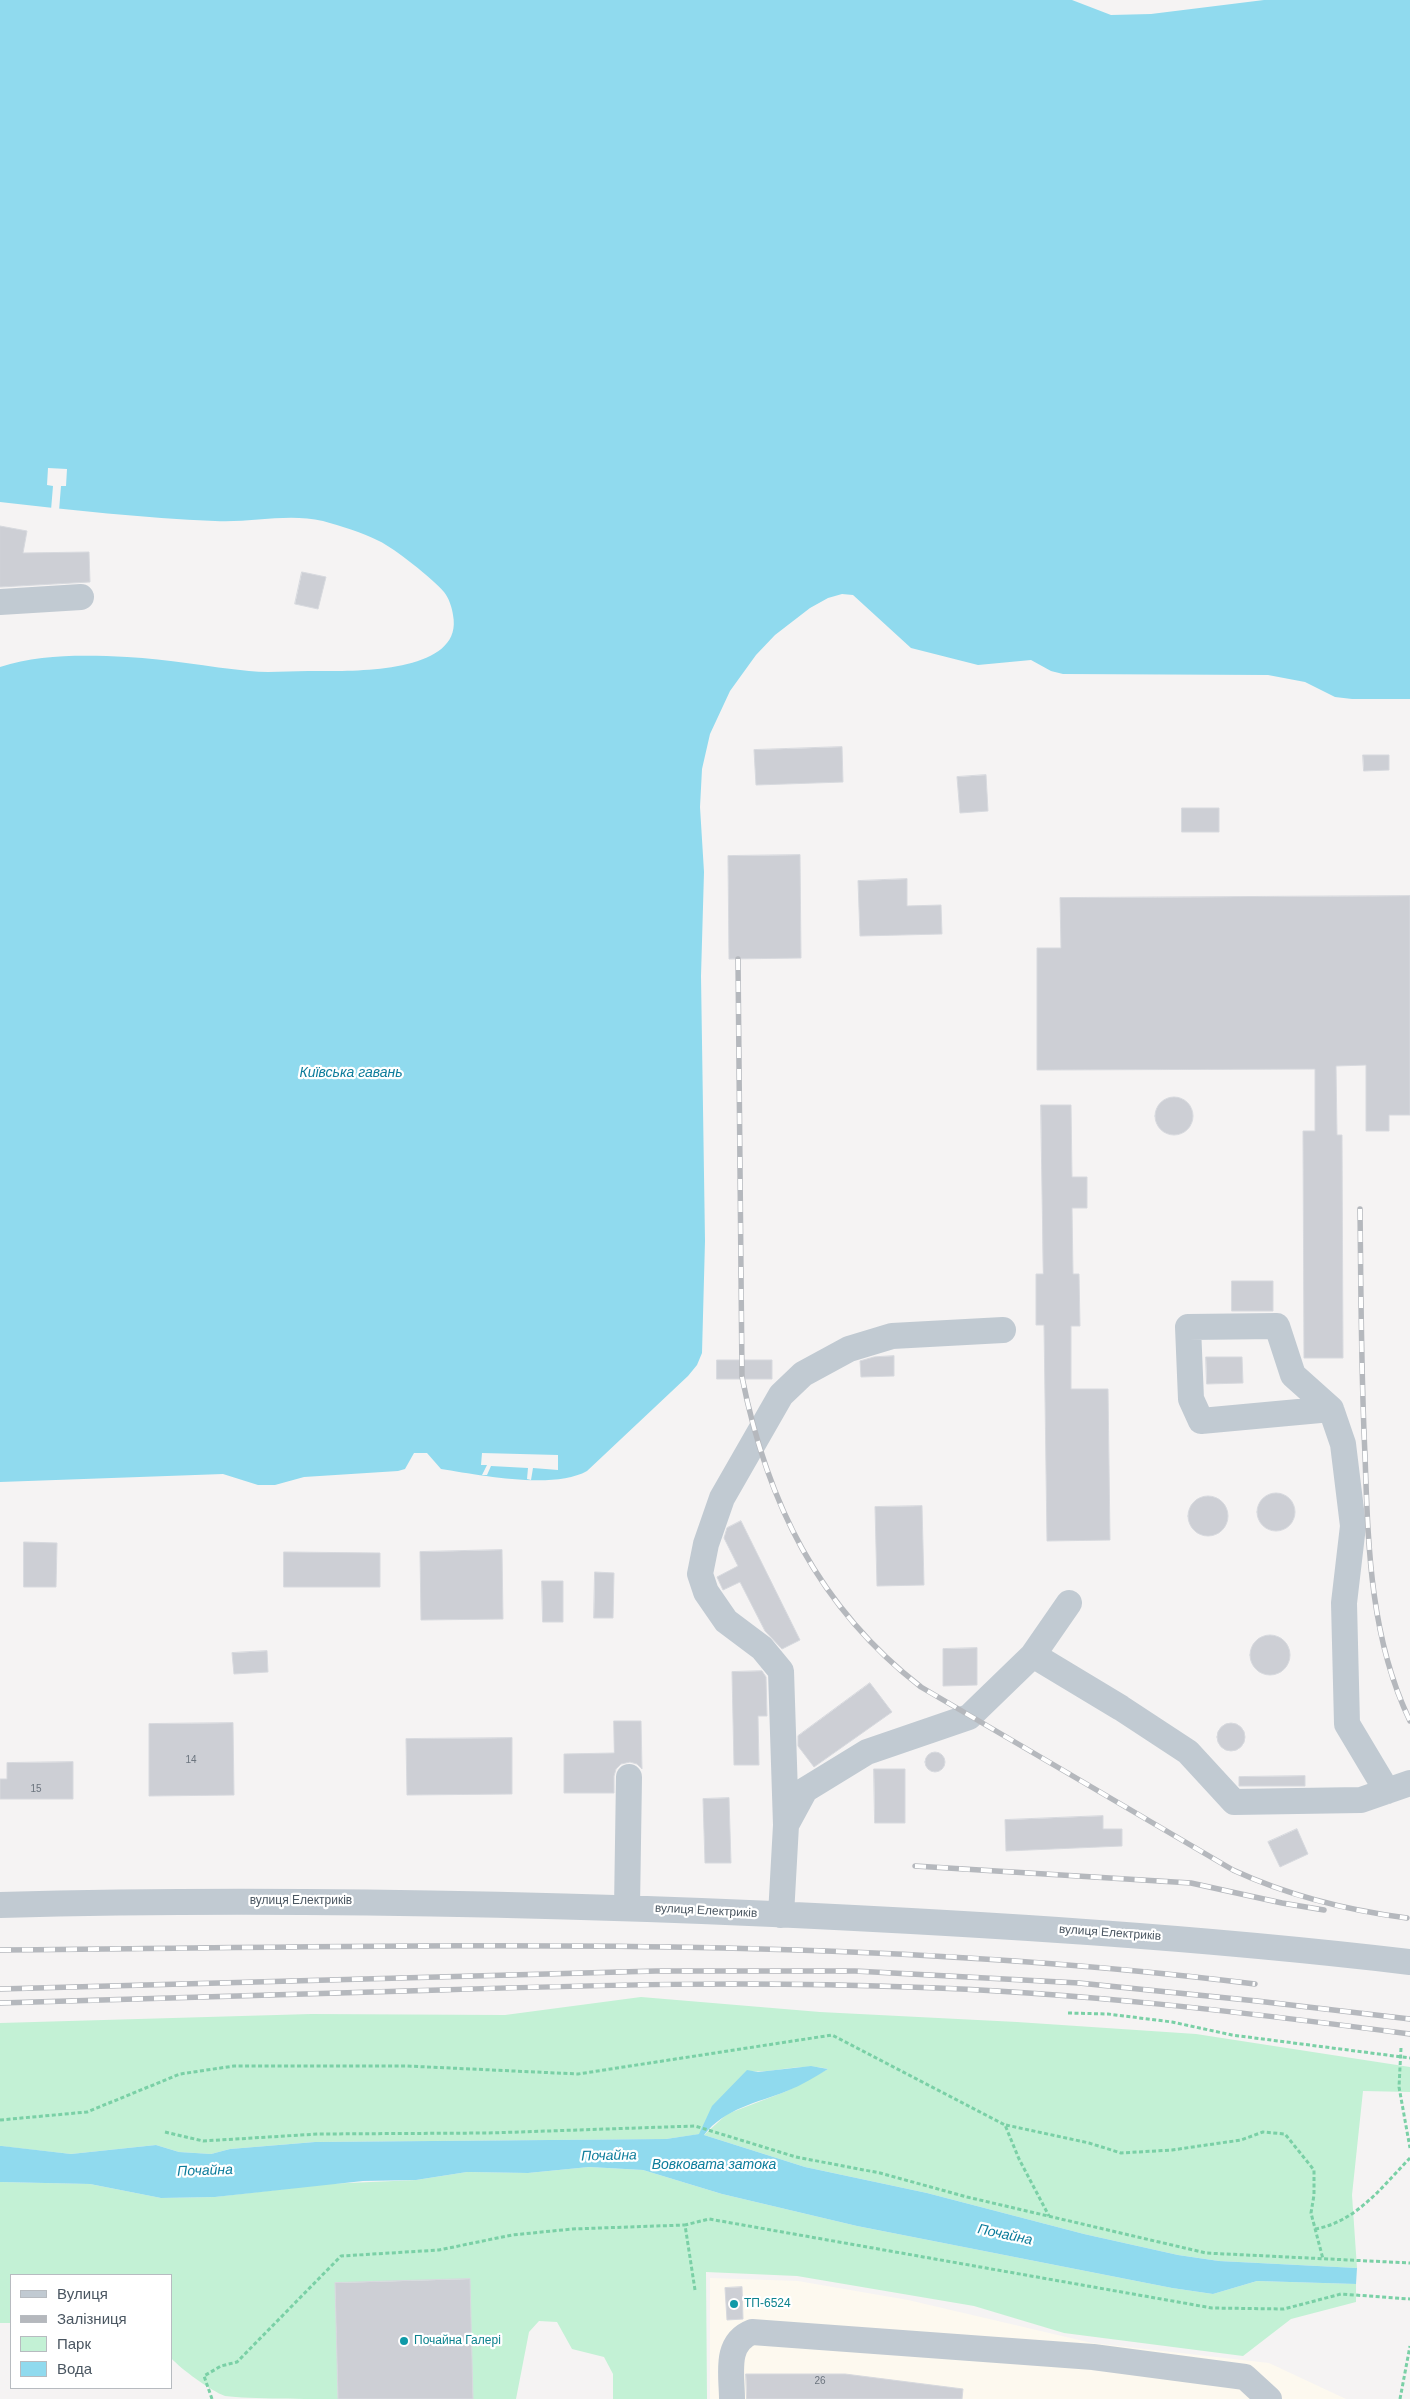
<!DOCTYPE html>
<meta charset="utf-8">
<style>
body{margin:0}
#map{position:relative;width:1410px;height:2399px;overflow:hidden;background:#f5f3f3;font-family:Arial,sans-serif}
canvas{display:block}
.legend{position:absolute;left:10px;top:2274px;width:162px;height:115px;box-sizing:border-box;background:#fff;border:1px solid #b7bbc0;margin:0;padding:6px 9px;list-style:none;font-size:15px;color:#4a5661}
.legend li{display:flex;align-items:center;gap:10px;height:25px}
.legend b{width:25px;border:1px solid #b7bbc0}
</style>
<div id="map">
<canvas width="1410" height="2399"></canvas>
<ul class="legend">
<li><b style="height:6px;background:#c1cad2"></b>Вулиця</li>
<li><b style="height:6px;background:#b5b8bd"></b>Залізниця</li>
<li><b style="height:14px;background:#c3f1d5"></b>Парк</li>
<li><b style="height:14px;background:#90daee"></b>Вода</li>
</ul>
</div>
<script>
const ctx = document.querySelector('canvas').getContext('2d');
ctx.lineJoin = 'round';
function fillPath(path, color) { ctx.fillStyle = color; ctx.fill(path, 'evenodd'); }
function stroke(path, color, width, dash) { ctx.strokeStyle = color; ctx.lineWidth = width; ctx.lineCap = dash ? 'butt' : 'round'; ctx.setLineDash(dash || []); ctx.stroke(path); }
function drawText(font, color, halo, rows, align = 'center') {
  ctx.font = font + ' Arial,sans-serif'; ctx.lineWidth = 4.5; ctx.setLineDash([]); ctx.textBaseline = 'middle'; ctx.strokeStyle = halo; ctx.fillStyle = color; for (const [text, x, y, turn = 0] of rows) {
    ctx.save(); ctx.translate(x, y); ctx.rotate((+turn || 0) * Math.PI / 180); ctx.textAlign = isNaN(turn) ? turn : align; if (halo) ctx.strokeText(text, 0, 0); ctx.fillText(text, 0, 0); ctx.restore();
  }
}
fillPath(new Path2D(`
 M710,2278l88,3 110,19 184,43 177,20 77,36h-636z`), '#fdf9ef');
fillPath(new Path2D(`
 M641,1997l179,15 197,10 179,12 214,33v25l-47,-1 -11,104 5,73 -138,-7 -41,-6 -94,-21 -157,-41 -122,-26 -101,-32 23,-21 60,-23 41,-22c-27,-7 -54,5 -81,2l-47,63 -34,5 -351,3 -85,7 -19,5 -32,-2 -23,-7 -85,9 -71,-8v-123l311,-9 194,1z
 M589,2167l54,3 79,24 135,32 315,62 41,6 44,-13 99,3v18l-65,17 -48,37 -179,-23 -90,-27 -177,-30 -91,-4 1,127h-94v-25l-9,-17 -32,-8 -15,-27 -18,-1 -10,11 -13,67h-43l-4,-120 -134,4 3,116c-28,0 -88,0 -113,-3 -14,-5 -44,-27 -54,-38v-83h-160v48h-11v-141l90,2 71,14 54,-1 111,-13 90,-4 51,-8 61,1z`), '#c3f1d5');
fillPath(new Path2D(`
 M0,0h1072l39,15 40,-1 113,-14h146v699h-58l-17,-2 -30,-15 -37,-7 -205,-1 -12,-3 -20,-11 -53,5 -67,-17 -58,-53 -11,-1 -14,4 -18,10 -35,27 -19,20 -26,36 -20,43 -8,35 -2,38 4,65 -3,104 4,265 -3,112 -5,12 -9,11 -101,95c-34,19 -107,4 -146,-2l-14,-16h-13l-9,16 -7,2 -94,6 -29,8h-17l-35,-11 -223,8v-815c40,-13 85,-12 127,-10 41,2 81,10 122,14 19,2 39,0 59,0 37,0 157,5 145,-56 -1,-7 -4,-17 -9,-23 -11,-13 -50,-44 -65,-51 -18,-9 -38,-15 -56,-20 -36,-8 -72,2 -108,0 -71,-3 -144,-11 -215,-19z
 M811,2066l17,3c-13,8 -26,16 -41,22 -30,12 -62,17 -83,44l101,32 122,26 157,41 94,21 41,6 138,7 -1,16 -99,-3 -44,13 -41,-6 -315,-62 -135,-32 -79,-24 -54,-3 -61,6 -61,-1 -51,8 -53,1 -148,16 -54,1 -71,-14 -90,-2v-36h2l69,8 85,-9 23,7 32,2 19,-5 85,-7 351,-3 33,-5 13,-28 35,-36 11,2z`), '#90daee');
fillPath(new Path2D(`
 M48,468l19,1 -1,17h-5l-2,25 -8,-1 2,-24 -6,-1z
 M482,1453l76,2v15l-25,-2 -2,12 -4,-1 1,-11 -37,-2 -4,9h-5l5,-10h-6z`), '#f5f3f3');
const building = new Path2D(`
 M0,526l27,5 -4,22 66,-1 1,30 -90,5z
 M302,572l24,5 -8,32 -23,-5z
 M842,747l1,35 -87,3 -2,-35z
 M1363,755h26v15l-25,1z
 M986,775l2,36 -28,2 -3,-36z
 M1182,808h37v24h-37z
 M800,855l1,103 -72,1 -1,-103z
 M907,879v27l34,-1 1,29 -82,2 -2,-55z
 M1410,896v219h-21v16h-23v-66l-30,1 1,69h5l1,223h-39l-1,-227h12v-62l-278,1v-122h24l-1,-50z
 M1155 1116a19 19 0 1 1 38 0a19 19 0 1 1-38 0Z
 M1041,1105h30l1,72h15v31h-15l1,66h6l1,52h-9v63h37l2,151 -63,1 -3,-216h-8v-51h7z
 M1232,1281h41v30h-41z
 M894,1356v20l-33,1 -1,-16 14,-4z
 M1206,1357h36l1,26 -36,1z
 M717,1360h55v19h-55z
 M1257 1512a19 19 0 1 1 38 0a19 19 0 1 1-38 0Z
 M1188 1516a20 20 0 1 1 40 0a20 20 0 1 1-40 0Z
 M922,1506l2,79 -47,1 -2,-79z
 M741,1521l59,119 -18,9 -17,-18 -25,-49 -17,8 -6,-13 21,-11 -14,-28 3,-10z
 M24,1542l33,1 -1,44h-32z
 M502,1550l1,69 -82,1 -1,-68z
 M284,1552l96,1v34h-96z
 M595,1572l19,1 -1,45h-19z
 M542,1581h21v41h-20z
 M1250 1655a20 20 0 1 1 40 0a20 20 0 1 1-40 0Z
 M977,1648v37l-34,1v-37z
 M267,1651l1,21 -34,2 -2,-21z
 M762,1671l4,6 1,39h-9l1,49h-25l-2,-93z
 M870,1683l22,29 -78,55 -16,-21v-10z
 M614,1721h27l1,48 -5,-5 -7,-2 -9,2 -5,5 -2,7v17h-50v-39l50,-1z
 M233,1723l1,72 -85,1v-72z
 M1217 1737a14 14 0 1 1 28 0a14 14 0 1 1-28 0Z
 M512,1738v56l-105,1 -1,-56z
 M925 1762a10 10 0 1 1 20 0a10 10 0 1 1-20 0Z
 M73,1762v37h-73v-20h7v-16z
 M874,1769h31v54h-30z
 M1305,1776v10h-66v-9z
 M729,1798l2,65h-26l-2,-64z
 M1103,1816v13h19v17l-116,5 -1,-31z
 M1297,1829l11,25 -28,13 -12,-25z
 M470,2279l3,120h-135l-3,-116z
 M742,2287l1,32 -16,1 -2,-32z
 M746,2374h99l118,15 -1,10h-215z`);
fillPath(building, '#cdcfd5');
stroke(building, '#d7d9de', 1);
stroke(new Path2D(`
 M1068,2013l40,1 64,8 60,13 178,23
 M1401,2048l-2,39 11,61
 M0,2120l87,-8 93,-38 54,-8h173l171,8 254,-39 173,90 14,34 30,57
 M1006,2125l83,18 32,10 51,-3 69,-10 22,-8 22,2 29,36v25l-3,18 12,46
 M165,2132l38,9 115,-7 171,-1 206,-7 101,31 84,16 87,24 239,56 204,10
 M1315,2229c41,-7 67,-42 95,-71
 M695,2290l-10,-65 24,-6 503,89 72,1 57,-15 69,5
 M212,2399l-8,-23 17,-10 16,-4 104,-106 98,-6 73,-15 60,-6 113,-4
 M1400,2399l10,-53`), '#7ad0a6', 3, [4, 2.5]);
stroke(new Path2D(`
 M0,602l81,-5
 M1331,1409l-38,-34 -16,-49 -89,1 3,72 10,22 130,-12 12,35 10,82 -9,77 3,121 40,67
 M1033,1655l88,53 67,44 46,50 127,-2 49,-17
 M786,1825l-5,-154 -19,-23 -36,-27 -20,-29 -6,-18 6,-30 16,-46 59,-103 22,-21 46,-25 43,-13 111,-6
 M0,1905c259,-7 515,-2 773,9 213,10 425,23 637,48
 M627,1908l2,-131
 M781,1915l5,-90 19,-35 62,-38 102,-35 64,-62 36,-52
 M732,2399c0,-24 -8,-56 20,-67l341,25 152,20 24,22`), '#c1cad2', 26);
const rail = new Path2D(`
 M738,959l4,418c25,125 76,230 179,310l312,183c56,26 113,40 174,48
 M1360,1209c1,82 1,164 5,246 3,90 5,183 45,266
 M915,1866l276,17 91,20 42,7
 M0,1950c419,-3 839,-18 1255,34
 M0,1989l656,-18h199l224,12 178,18 153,18
 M0,2003c147,-4 293,-9 440,-13 156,-5 312,-9 468,-3 168,5 335,25 502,47`);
stroke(rail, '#b5b8bd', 5.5);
stroke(rail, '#fff', 4, [11]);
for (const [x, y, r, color] of [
 [734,2304,5,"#0f9aa8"],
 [404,2341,5,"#0f9aa8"]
]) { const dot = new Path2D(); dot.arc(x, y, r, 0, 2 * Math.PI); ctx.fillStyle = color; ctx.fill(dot); stroke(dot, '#fff', 2); }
drawText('10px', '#6b747e', null, [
 ["14",191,1760],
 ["15",36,1789],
 ["26",820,2381]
]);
drawText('12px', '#4a5661', '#fff', [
 ["вулиця Електриків",301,1901],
 ["вулиця Електриків",706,1911,3],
 ["вулиця Електриків",1110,1933,4]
]);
drawText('12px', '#0d838f', '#fff', [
 ["ТП-6524",744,2304],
 ["Почайна Галері",414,2341]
], 'left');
drawText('italic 14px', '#0c7c9b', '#fff', [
 ["Київська гавань",351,1073],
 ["Почайна",609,2156,-1],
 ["Вовковата затока",714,2165],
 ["Почайна",205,2171,-2],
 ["Почайна",1005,2235,12]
]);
</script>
